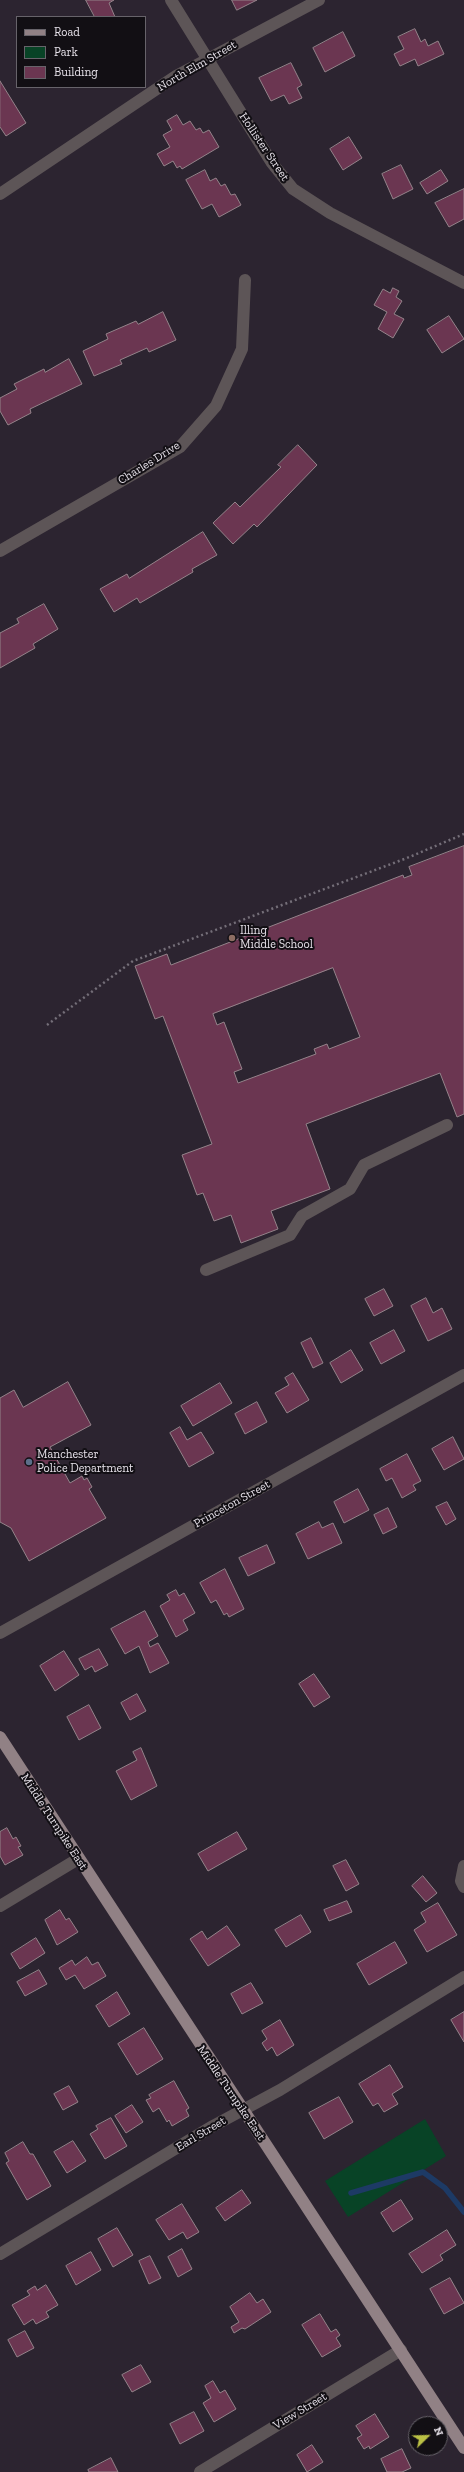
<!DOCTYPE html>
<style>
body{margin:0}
#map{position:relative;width:464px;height:2472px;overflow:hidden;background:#2c2430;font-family:"Zilla Slab",serif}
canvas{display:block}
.legend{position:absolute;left:16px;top:16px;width:130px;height:72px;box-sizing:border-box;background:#120f14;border:1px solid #67636a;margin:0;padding:5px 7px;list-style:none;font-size:12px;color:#e7e2ea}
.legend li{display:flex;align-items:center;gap:8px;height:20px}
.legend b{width:20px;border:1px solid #67636a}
.north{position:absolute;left:408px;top:2416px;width:40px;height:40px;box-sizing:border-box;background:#120f14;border:1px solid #67636a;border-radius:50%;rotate:67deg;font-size:11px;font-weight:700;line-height:16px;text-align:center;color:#e7e2ea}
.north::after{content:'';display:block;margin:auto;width:14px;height:18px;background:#bac045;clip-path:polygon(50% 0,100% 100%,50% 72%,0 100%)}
</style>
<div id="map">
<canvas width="464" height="2472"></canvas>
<ul class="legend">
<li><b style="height:5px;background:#918185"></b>Road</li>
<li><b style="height:11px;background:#084326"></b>Park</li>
<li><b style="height:11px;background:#6b3651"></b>Building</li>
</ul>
<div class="north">N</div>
</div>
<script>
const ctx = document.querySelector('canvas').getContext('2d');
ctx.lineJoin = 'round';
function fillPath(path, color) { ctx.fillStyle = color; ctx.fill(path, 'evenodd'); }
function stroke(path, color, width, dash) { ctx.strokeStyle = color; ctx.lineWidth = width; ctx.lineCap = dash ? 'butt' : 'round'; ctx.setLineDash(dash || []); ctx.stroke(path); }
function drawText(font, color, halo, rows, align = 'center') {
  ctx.font = font + ' "Zilla Slab",serif'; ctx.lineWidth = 4; ctx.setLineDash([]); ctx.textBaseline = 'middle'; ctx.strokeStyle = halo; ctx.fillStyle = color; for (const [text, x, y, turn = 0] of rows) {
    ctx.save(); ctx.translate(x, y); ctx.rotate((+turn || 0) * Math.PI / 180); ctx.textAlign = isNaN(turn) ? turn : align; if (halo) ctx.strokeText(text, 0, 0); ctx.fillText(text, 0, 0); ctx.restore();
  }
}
fillPath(new Path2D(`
 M425,2119l21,37 -98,61 -23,-36z`), '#084326');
stroke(new Path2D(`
 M351,2193l72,-21 22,16 19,24`), '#1d3a65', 5.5);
const building = new Path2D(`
 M86,0h28l-5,3 6,14h-20z
 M232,0h25l-20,10z
 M415,29l6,13 4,-3 3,7 10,-5 6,13 -26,12 -3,-7 -15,7 -6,-12 10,-5 -6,-12z
 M343,32l12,24 -30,16 -12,-24z
 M291,63l11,22 -5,3 5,10 -13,6 -5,-9 -13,6 -12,-23z
 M0,81l26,42 -20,13 -6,-9z
 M177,115l6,10 7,-4 6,9 4,-2 3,5 6,-3 10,17 -37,22 -2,-3 -3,2 -4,-7 -9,5 -7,-12 13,-7 -7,-12 9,-5 -5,-9z
 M349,137l13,21 -19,12 -13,-21z
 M401,165l12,24 -20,10 -11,-25z
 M205,170l5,11 6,-3 5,8 4,-2 6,11 4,-1 6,11 -22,12 -7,-13 -10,5 -16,-29z
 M441,170l7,11 -21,13 -7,-11z
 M464,189v30l-15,8 -14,-24z
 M393,288l6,3 -3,6 6,4 -8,13 10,5 -11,19 -15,-9 9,-17 -13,-7 9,-16 7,4z
 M163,312l13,28 -27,12 -2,-4 -27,12 2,4 -28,12 -11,-25 25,-12 -2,-5 30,-13 2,3z
 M449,316l15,23 -22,14 -15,-23z
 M69,359l13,25 -52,25 1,4 -23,12 -8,-14v-13l17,-9 -3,-5 30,-15 1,3z
 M298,445l19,20 -60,62 -3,-3 -21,20 -20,-21 22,-21 5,5 41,-40 -3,-2z
 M203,532l14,23 -25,14 1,3 -53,31 -3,-5 -23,14 -14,-23 27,-15 2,4z
 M44,604l14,25 -25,15 2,4 -35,20v-35l19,-10 -2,-4z
 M464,846v268l-7,3 -17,-44 -134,51 24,65 -59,22 7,18 -37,14 -10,-28 -17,6 -11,-28 -6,2 -15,-40 30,-11 -49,-128 -8,3 -20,-53 32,-12 4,11 232,-90 1,3 8,-3 -3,-8zM333,968l27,69 -31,12 -2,-5 -13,5 2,5 -78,29 -4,-11 8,-3 -18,-47 -7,3 -4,-11z
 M384,1289l9,17 -19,10 -9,-17z
 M426,1298l7,15 9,-5 10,21 -24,12 -17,-35z
 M394,1330l11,21 -24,13 -11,-21z
 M311,1338l12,25 -10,5 -12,-25z
 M351,1350l12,20 -22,13 -11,-20z
 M293,1373l16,27 -22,13 -12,-20 14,-8 -4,-7z
 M68,1382l23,43 -41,22 20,36 12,-7 2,4 3,-2 5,9 -3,2 17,29 -77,43 -18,-33 -11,-6v-124l14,-8 9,17z
 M220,1383l12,20 -39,23 -12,-20z
 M257,1402l10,20 -22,12 -10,-20z
 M180,1427l7,13 14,-8 13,21 -25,14 -19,-34z
 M453,1437l11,22 -20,11 -12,-21z
 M407,1454l14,27 -8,4 3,5 -14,8 -10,-20 -6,3 -6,-12z
 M358,1489l11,21 -25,13 -10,-21z
 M447,1502l9,17 -10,6 -10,-18z
 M388,1508l9,19 -14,7 -9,-19z
 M319,1522l3,6 11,-5 9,20 -34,16 -12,-25z
 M267,1545l8,18 -27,13 -9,-18z
 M225,1569l19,40 -15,8 -2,-4 -3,2 -8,-15 -5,3 -11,-20z
 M176,1590l3,6 5,-3 11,20 -12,7 5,10 -12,7 -16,-31 10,-6 -3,-5z
 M145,1611l13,25 -10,6 2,5 8,-4 11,20 -19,10 -11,-27 -14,8 -14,-25z
 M99,1649l9,16 -13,7 -3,-6 -7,4 -6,-11z
 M64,1651l15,24 -24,16 -15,-25z
 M314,1674l16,23 -16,10 -15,-23z
 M137,1694l9,17 -16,9 -9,-17z
 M89,1705l12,23 -22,12 -12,-23z
 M141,1748l16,38 -26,14 -15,-29 21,-11 -4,-8z
 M7,1828l6,11 3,-2 5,9 -3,1 5,8 -18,10 -5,-9v-24z
 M237,1832l10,17 -39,22 -10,-17z
 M346,1860l13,24 -13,7 -13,-25z
 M423,1876l14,17 -11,9 -14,-16z
 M347,1901l5,11 -23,9 -5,-11z
 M438,1903l19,32 -30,17 -13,-22 12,-8 -5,-9z
 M60,1910l6,10 3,-2 9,14 -21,13 -12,-25z
 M301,1915l10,17 -25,15 -11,-17z
 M227,1926l13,19 -32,21 -18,-27 12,-8 5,8z
 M36,1938l9,15 -25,16 -9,-15z
 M395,1942l12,21 -38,22 -12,-21z
 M87,1957l5,8 6,-3 8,14 -22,13 -9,-14 -9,5 -7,-12 13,-8 3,5z
 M39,1970l8,14 -22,12 -8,-14z
 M251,1983l12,20 -21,11 -11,-20z
 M117,1992l13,22 -21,13 -13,-21z
 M464,2012v30l-13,-22z
 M280,2020l14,25 -17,11 -5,-9 -5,4 -5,-8 5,-4 -5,-8z
 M144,2028l19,31 -26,16 -19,-31z
 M390,2065l13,22 -11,7 6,10 -14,8 -6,-9 -5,3 -14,-22z
 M174,2081l15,27 -3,2 3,6 -17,10 -3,-6 -2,2 -8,-14 -6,4 -7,-12 5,-2 -2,-3z
 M69,2086l9,16 -15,8 -9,-16z
 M339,2097l14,25 -29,17 -15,-26z
 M132,2105l11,17 -17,11 -11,-17z
 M111,2118l16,28 -22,13 -15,-25 8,-5 -2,-3z
 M73,2141l13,20 -19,12 -13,-21z
 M23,2142l7,12h3l18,32 -24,14 -21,-37 3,-2 -4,-8z
 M242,2190l9,13 -26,18 -9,-13z
 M401,2200l12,19 -20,13 -12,-19z
 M182,2204l17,28 -12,7 -4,-7 -14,8 -13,-20z
 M117,2228l16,27 -20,12 -15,-28z
 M447,2230l9,15 -16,10 3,5 -21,13 -13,-19z
 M182,2249l10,20 -14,8 -10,-20z
 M91,2252l10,18 -25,15 -10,-19z
 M150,2256l11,22 -12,6 -10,-23z
 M450,2278l14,25 -20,11 -14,-25z
 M46,2285l12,20 -12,7 3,5 -13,7 -3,-5 -9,6 -12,-20 18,-10 -3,-4 8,-5 2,4z
 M250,2293l7,10 6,-4 8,13 -26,17 -3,-1 -8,5 -3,-6 8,-5 -9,-15z
 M320,2314l11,18 5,-3 4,6 -4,3 5,8 -19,11 -20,-32z
 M25,2331l9,17 -17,9 -9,-17z
 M141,2365l10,17 -19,10 -10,-17z
 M213,2381l7,12 5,-3 11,19 -22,13 -11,-19 8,-5 -6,-12z
 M194,2412l10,19 -24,13 -10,-20z
 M375,2414l14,23 -19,12 -1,-3 -5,3 -7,-11 5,-3 -6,-9z
 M312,2445l11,17 -16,10 -10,-17z
 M402,2449l9,19 -9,4h-15l-6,-13z
 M111,2458l7,14h-29l-1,-2z`);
fillPath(building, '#6b3651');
stroke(building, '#94838a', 1);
stroke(new Path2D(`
 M47,1025l86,-64 274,-103 57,-24`), '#746e78', 2.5, [2, 3]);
stroke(new Path2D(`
 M171,0l101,163 21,26 37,24 134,70
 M0,194l176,-118 143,-76
 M0,551l180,-104 36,-41 26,-57 3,-69
 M206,1270l84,-35 12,-19 48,-27 14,-24 83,-40
 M0,1633l464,-258
 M464,1866l-3,15 3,6
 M0,1906l78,-47
 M0,2254l213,-128 67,-36 184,-113
 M200,2472l201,-122`), '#5d5557', 12);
stroke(new Path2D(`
 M0,1737c153,238 311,473 464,711`), '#918185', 12);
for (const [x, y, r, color] of [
 [232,938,4,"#8d6e63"],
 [29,1462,4,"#5c6f8a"]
]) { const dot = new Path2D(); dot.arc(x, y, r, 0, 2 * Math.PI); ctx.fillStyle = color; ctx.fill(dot); stroke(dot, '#120f14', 1.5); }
drawText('12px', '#e7e2ea', '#120f14', [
 ["North Elm Street",197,66,-30],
 ["Hollister Street",264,147,56],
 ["Charles Drive",149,463,-32],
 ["Princeton Street",232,1504,-29],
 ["Middle Turnpike East",54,1822,57],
 ["Middle Turnpike East",231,2093,56],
 ["Earl Street",201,2134,-31],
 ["View Street",300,2411,-31]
]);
drawText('12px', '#e7e2ea', '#120f14', [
 ["Illing",240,931],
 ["Middle School",240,945],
 ["Manchester",37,1455],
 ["Police Department",37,1469]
], 'left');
</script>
